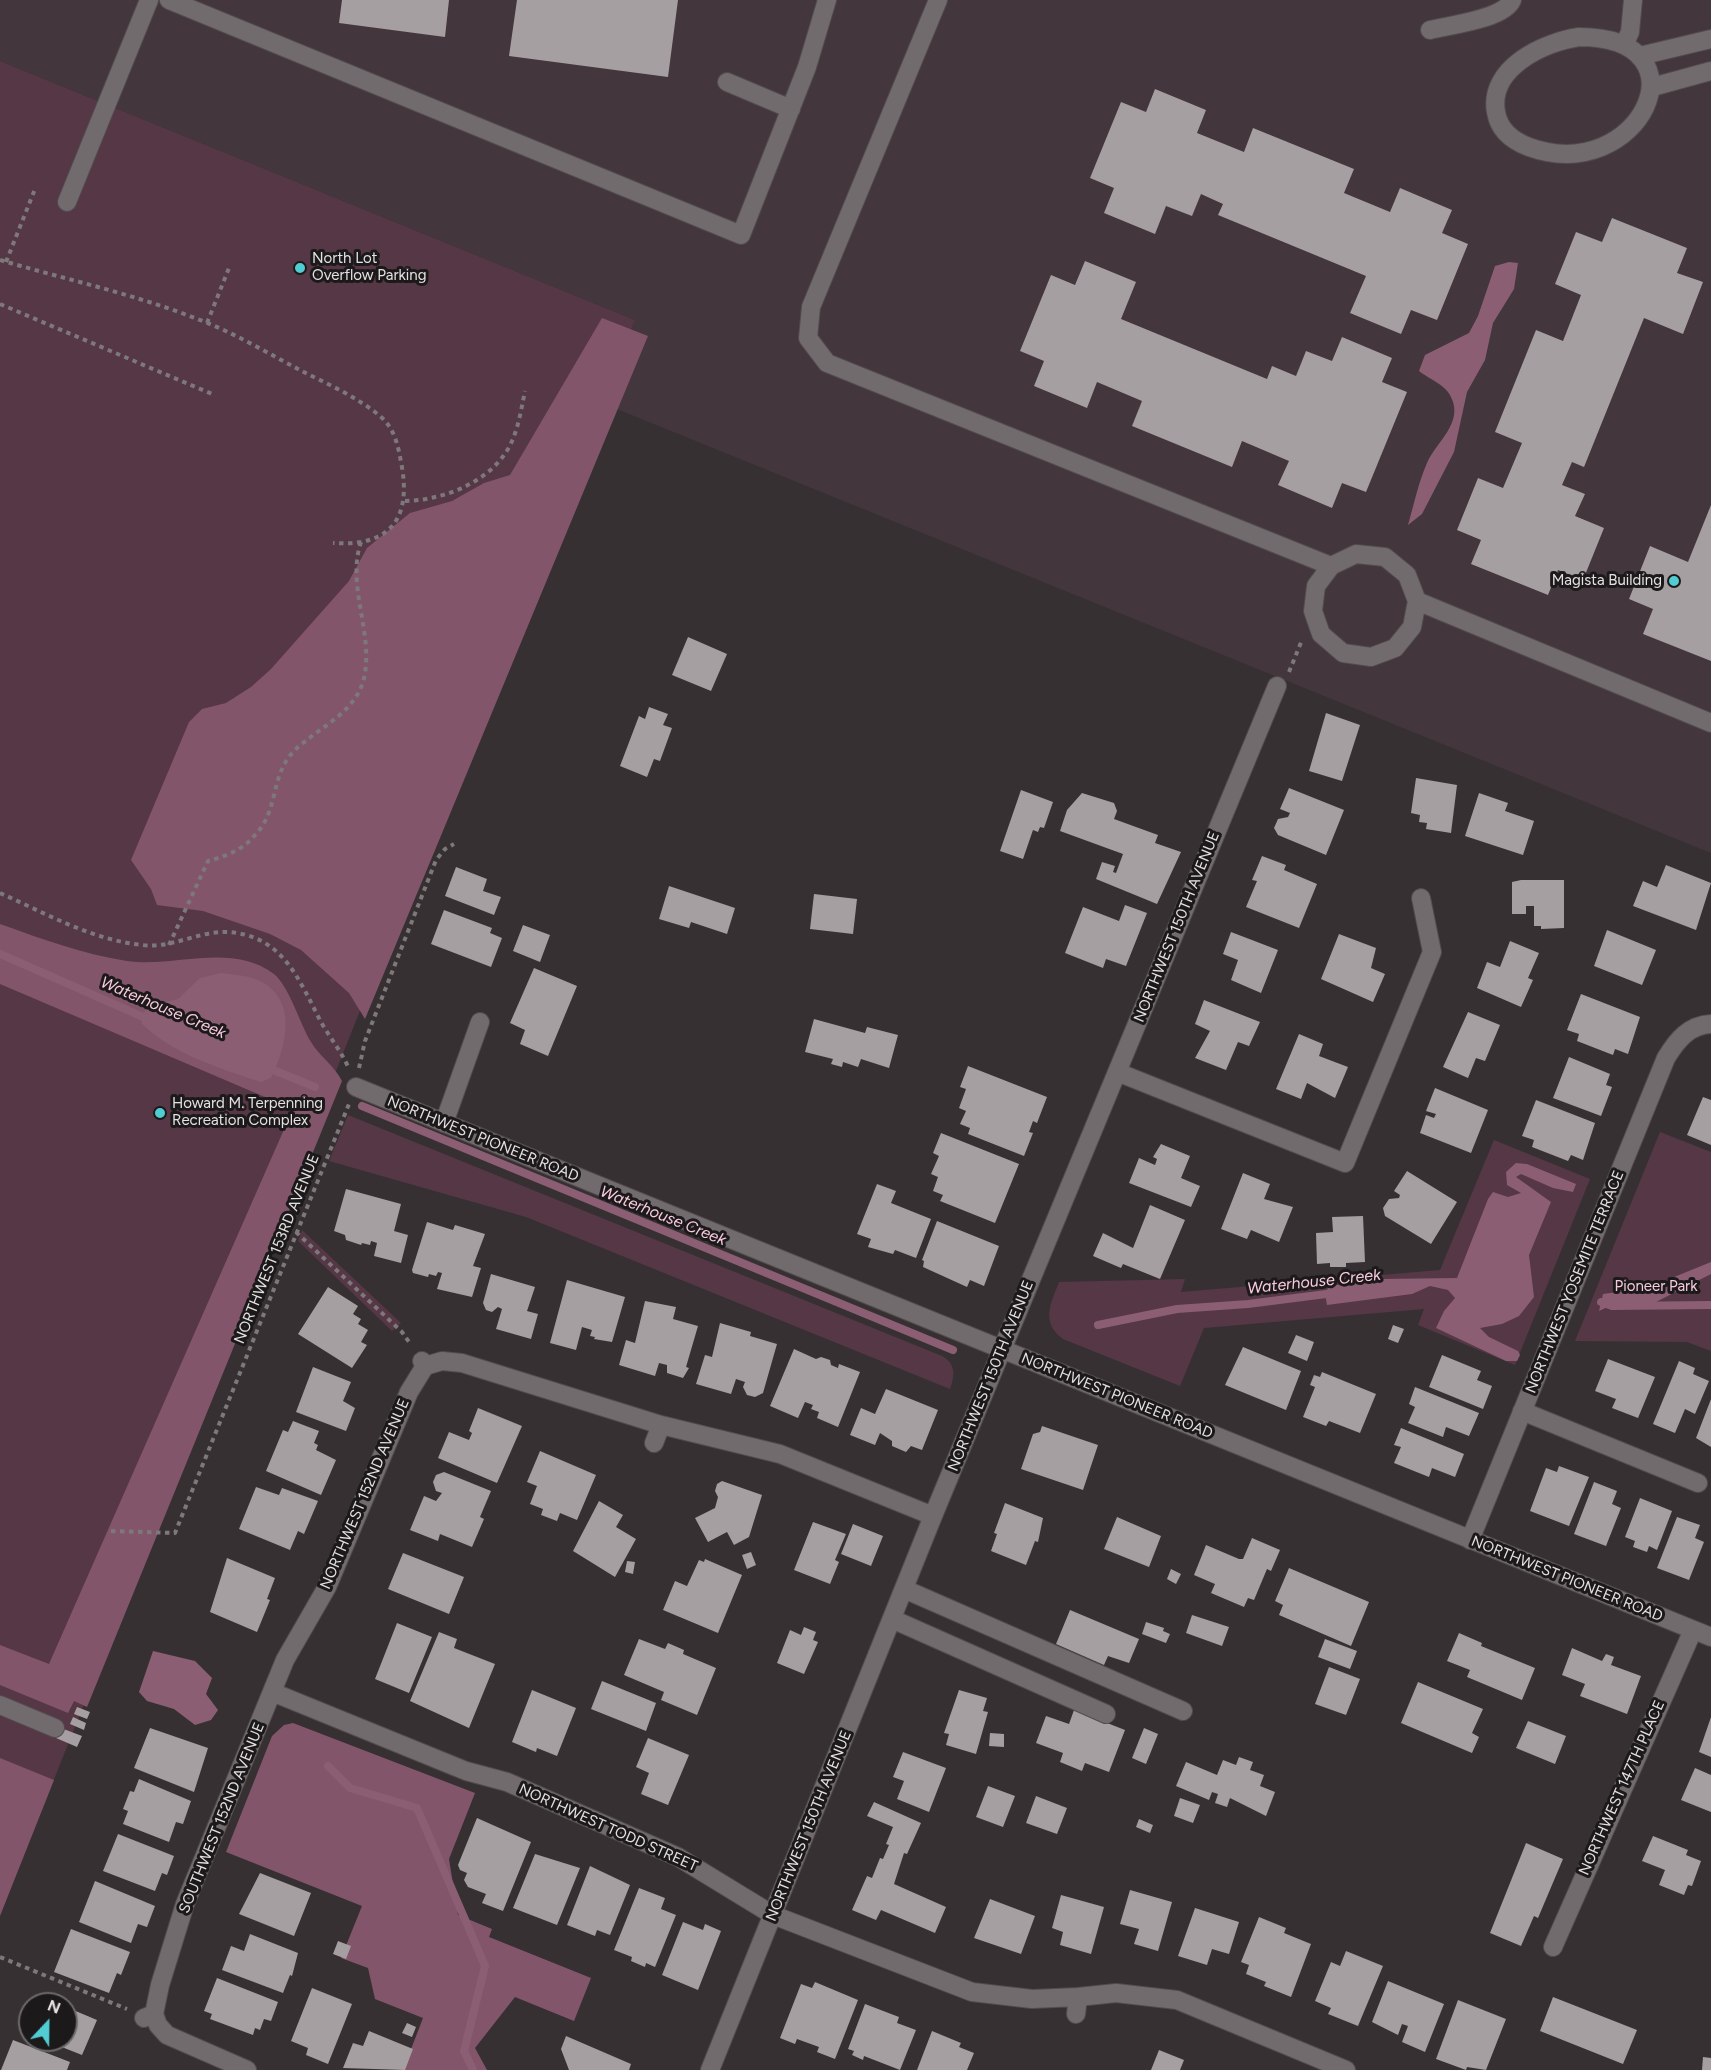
<!DOCTYPE html>
<style>
body{margin:0}
#map{position:relative;width:1711px;height:2070px;overflow:hidden;background:#363033;font-family:Figtree,sans-serif}
canvas{display:block}
.north{position:absolute;left:18px;top:1992px;width:60px;height:60px;box-sizing:border-box;background:#1c191a;border:2px solid #6c696a;border-radius:50%;rotate:22deg;font-size:16px;font-weight:700;line-height:24px;text-align:center;color:#e5e1e2}
.north::after{content:'';display:block;margin:auto;width:21px;height:27px;background:#51ccd3;clip-path:polygon(50% 0,100% 100%,50% 72%,0 100%)}
</style>
<div id="map">
<canvas width="1711" height="2070"></canvas>
<div class="north">N</div>
</div>
<script>
const ctx = document.querySelector('canvas').getContext('2d');
ctx.lineJoin = 'round';
function fillPath(path, color) { ctx.fillStyle = color; ctx.fill(path, 'evenodd'); }
function stroke(path, color, width, dash) { ctx.strokeStyle = color; ctx.lineWidth = width; ctx.lineCap = dash ? 'butt' : 'round'; ctx.setLineDash(dash || []); ctx.stroke(path); }
function drawText(font, color, halo, rows, align = 'center') {
  ctx.font = font + ' Figtree,sans-serif'; ctx.lineWidth = 6; ctx.setLineDash([]); ctx.textBaseline = 'middle'; ctx.strokeStyle = halo; ctx.fillStyle = color; for (const [text, x, y, turn = 0] of rows) {
    ctx.save(); ctx.translate(x, y); ctx.rotate((+turn || 0) * Math.PI / 180); ctx.textAlign = isNaN(turn) ? turn : align; if (halo) ctx.strokeText(text, 0, 0); ctx.fillText(text, 0, 0); ctx.restore();
  }
}
fillPath(new Path2D(`
 M0,0h1711v853l-1109,-450 33,-83 -635,-259z`), '#43363c');
fillPath(new Path2D(`
 M0,61l635,259 -635,1595z
 M348,1115l594,241c14,8 13,19 8,33l-424,-172 -197,-56z
 M1660,1132l51,20v199l-24,-9 -112,-1z
 M1494,1140l96,39 -75,186 -97,-40 6,-16 -220,19 -24,58 -117,-47c-23,-17 -12,-36 -4,-57l126,-3 -4,13 259,-22z
 M302,1230l99,93 -9,8 -94,-90z`), '#563745');
fillPath(new Path2D(`
 M602,318l46,18 -283,683 -16,-26 -48,-43 -31,-16 -67,-23 -46,-6 -6,-16 -20,-29 58,-138 13,-13 24,-6 25,-16 20,-18 78,-88 18,-33 43,-35 42,-12 32,-18 26,-8z
 M0,924c42,15 83,30 127,37 48,7 103,-19 147,13 15,12 26,50 37,68 8,14 23,23 31,39l-255,626 -13,-6 -6,12 -68,-28v-40l49,19 244,-555 -293,-125z
 M293,1723l182,70 -26,66 9,56 34,14 -3,8 102,41 -17,43 -59,-24 -40,51 12,22h-84l20,-52 -48,-19 -7,-31 -27,-10 21,-52 -136,-54 46,-116 12,-11z
 M0,1758l54,22 -54,136z`), '#83556b');
fillPath(new Path2D(`
 M1509,262l9,1 -4,26 -21,34 -8,37 -18,32 -13,60 -32,62 -14,11c6,-21 10,-41 19,-62 9,-21 37,-40 24,-66 -5,-12 -22,-18 -32,-26l6,-16 44,-22 9,-17 17,-50z
 M221,973c14,2 28,2 41,9 36,20 24,66 9,96l-10,4c-42,-14 -86,-27 -119,-58l-1,-8 8,-10 29,-7 22,-21z
 M1516,1163l11,1 49,20 -3,8 -20,-4 -32,-14 -5,3 35,25 -22,53 5,42 -15,19 -17,8 -22,4 9,9 29,14 2,4 -3,6h-11l-70,-33 8,-17 11,-13 -7,-8 -18,-4 -18,8 -85,11 -2,-11 4,-8 51,-7 77,-1 31,-79 5,-7 15,5 13,-4 -14,-8 -1,-13z
 M1711,1262v12l-55,28 -44,3 -13,6 4,-17 44,-6z
 M153,1651l42,10 17,17 -6,16 12,16 -7,10 -16,5 -21,-16 -27,-8 -8,-9z`), '#8c5e73');
stroke(new Path2D(`
 M0,954l150,66
 M266,1067l49,20
 M362,1106l591,244
 M1601,1302l11,4 99,-1
 M1098,1325l79,-16 71,-5 86,-11
 M328,1766l22,22 67,20 68,158 -21,85 9,19`), '#8c5e73', 8);
fillPath(new Path2D(`
 M342,0h107l-4,37 -106,-14z
 M517,0h161l-10,77 -159,-21z
 M1155,89l51,21 -9,23 47,19 9,-24 101,41 -10,24 46,19 10,-24 52,22 -10,23 26,11 -31,76 -26,-10 -10,24 -51,-21 16,-37 -148,-61 5,-11 -22,-10 -9,22 -26,-10 -11,28 -51,-21 10,-25 -24,-10 31,-76 25,10z
 M1612,218l75,30 -10,25 26,9 -20,52 -39,-16 -60,149 -12,-5 -10,23 23,9 -10,22 29,12 -21,52 -25,-10 -10,25 -77,-31 10,-24 -24,-10 21,-52 25,10 19,-45 -27,-11 41,-102 27,11 18,-46 -26,-11 21,-52 26,10z
 M1085,261l51,21 -15,37 146,60 5,-13 24,10 10,-25 26,10 10,-24 50,21 -10,24 25,10 -41,100 -24,-9 -10,25 -54,-23 11,-24 -47,-20 -10,26 -100,-41 10,-25 -45,-19 -10,26 -53,-22 10,-25 -24,-10 31,-76 24,10z
 M1711,505v156l-68,-27 10,-25 -24,-10 21,-53 38,16z
 M688,637l39,17 -16,37 -39,-16z
 M649,707l19,7 -5,11 9,3 -12,33 -6,-2 -7,18 -27,-11 19,-50 6,3z
 M1326,713l34,12 -18,56 -33,-10z
 M1416,778l41,7 -6,48 -25,-4 1,-6 -8,-1 1,-7 -9,-2z
 M1289,788l55,22 -18,45 -48,-20 -4,-7 4,-9 10,-2 2,-4 -10,-4z
 M1021,790l32,12 -9,26 -4,-1 -2,5 -5,-2 -10,29 -23,-8z
 M1082,793l32,10 3,8 -3,8 44,16 -3,8 26,9 -24,52 -61,-25 6,-17 13,4 -2,6 3,1 7,-19 -63,-23 7,-21z
 M1479,793l29,10 -3,8 29,10 -11,34 -58,-19z
 M1262,856l24,9 -2,5 33,14 -18,44 -53,-21 11,-26 -5,-1z
 M1666,865l45,18 -15,47 -63,-24 10,-25 14,6z
 M456,867l31,12 -4,12 18,6 -7,18 -49,-19z
 M1521,880h43v48l-23,1v-3h-7v-20h-8v8h-14v-32z
 M669,886l66,22 -8,26 -36,-12 -2,6 -30,-9z
 M814,894l43,5 -4,35 -43,-5z
 M1125,905l22,8 -21,53 -20,-7 -3,9 -38,-15 18,-46 36,14z
 M444,910l48,18 -2,5 12,5 -11,29 -60,-23z
 M523,925l27,10 -10,27 -27,-11z
 M1607,930l49,20 -14,35 -48,-19z
 M1231,932l47,18 -17,43 -30,-13 7,-20 -15,-6z
 M1339,934l37,14 -5,20 14,6 -12,28 -52,-23z
 M1510,941l29,12 -11,25 5,2 -12,27 -44,-19 10,-26 13,5z
 M534,968l43,18 -29,70 -28,-12 5,-14 -15,-7z
 M1581,994l59,23 -12,37 -13,-5 -2,6 -36,-14 2,-7 -12,-4z
 M1204,1000l56,22 -11,24 -11,-4 -12,28 -31,-12 15,-27 -15,-7z
 M1468,1012l32,13 -15,36 -9,-3 -8,20 -25,-11z
 M814,1019l51,14 2,-6 31,8 -9,33 -28,-9 -3,8 -15,-5 -1,5 -11,-3 2,-5 -28,-7z
 M1299,1034l24,10 -4,12 29,11 -13,31 -28,-15 -6,16 -25,-10z
 M1569,1057l41,17 -4,11 6,2 -11,29 -48,-18z
 M968,1066l79,31 -10,26 -4,-2 -4,11 4,1 -9,23 -56,-22 2,-6 -10,-4 6,-13 -7,-3 7,-19 -6,-2z
 M1435,1088l53,22 -17,43 -51,-20 6,-18 8,3 2,-4 -10,-3z
 M1703,1097l8,3v45l-24,-10z
 M1536,1100l59,23 -12,37 -12,-5 -3,6 -36,-14 2,-7 -12,-4z
 M941,1133l78,31 -24,59 -55,-22 3,-6 -10,-4 5,-14 -7,-3 8,-18 -6,-3z
 M1161,1144l29,12 -9,22 19,8 -9,21 -62,-24 10,-25 16,7 2,-6 -4,-2z
 M1407,1171l50,31 -26,42 -46,-28 -2,-8 6,-9 10,-1 1,-3 -6,-4z
 M1243,1173l27,11 -6,15 29,8 -14,35 -28,-12 -4,9 -26,-10z
 M877,1184l19,7 -5,12 40,16 -15,39 -21,-8 -2,4 -25,-7 3,-8 -14,-5z
 M346,1189l55,15 -7,27 14,4 -7,28 -27,-7 3,-13 -6,-2 -1,4 -8,-2 -1,2 -15,-5 -1,-5 -11,-4z
 M1150,1205l35,15 -25,59 -37,-15 -2,4 -28,-12 10,-23 30,15z
 M1363,1216l2,46 -19,1v4h-16v-4l-13,1 -1,-31 17,-1 -1,-15z
 M937,1221l62,25 -15,40 -14,-6 -3,7 -44,-20 1,-6 -2,-1z
 M427,1222l26,8 2,-5 30,9 -12,32 8,2 -9,29 -35,-8 5,-16 -4,-1 -2,4 -7,-2 -1,3 -15,-4 -1,-3z
 M491,1274l44,13 -8,24 11,3 -7,25 -35,-10 6,-20 -4,-2 -6,5 -6,-2 -3,-7z
 M567,1280l58,17 -13,45 -18,-3 1,-2 -5,-1 2,-6 -10,-3 -6,23 -26,-7z
 M328,1287l30,19 -5,8 8,5 -3,5 10,6 -7,12 6,3 -15,23 -54,-34z
 M645,1301l31,6 -3,12 25,7 -12,41 3,1 -6,10 -16,-5v-8l-8,-2 -4,13 -36,-11 7,-25 9,3z
 M720,1323l31,9 -1,4 27,8 -14,49 -8,4 -8,-2 -4,-8 2,-5 -9,-3 -5,15 -35,-10 9,-29 7,2z
 M1393,1325l11,4 -6,14 -10,-4z
 M1296,1335l18,7 -7,19 -19,-8z
 M1243,1347l58,24 -15,39 -61,-25z
 M794,1349l22,10 5,-2 9,3 1,5 7,3 1,-4 21,8 -22,55 -21,-9 2,-6 -8,-3 2,-4 -8,-3 -7,16 -28,-12z
 M1442,1355l39,16 -4,9 15,6 -9,23 -54,-22z
 M1608,1359l47,18 -17,41 -26,-10 4,-9 -21,-8z
 M1679,1361l16,7 -2,6 16,7 -14,33 -10,-5 -10,24 -22,-9z
 M313,1367l38,15 -8,19 12,7 -9,23 -50,-19z
 M1322,1372l54,22 -16,39 -31,-12 -3,5 -23,-9 12,-30 -5,-2 4,-10 6,2z
 M1415,1387l64,26 -10,23 -23,-9 -3,10 -35,-14 7,-16 -6,-3z
 M886,1389l52,21 -16,40 -11,-4 -5,6 -14,-6v-5l-12,-8 -5,12 -25,-10 11,-27 14,6z
 M1711,1399v48l-15,-9z
 M478,1408l44,18 -25,57 -59,-25 11,-26 20,8 3,-7 -3,-2z
 M293,1421l26,10 -5,12 4,2 -2,5 20,10 -15,35 -55,-24 17,-41 5,2z
 M1042,1426l56,19 -15,45 -62,-21 12,-35 7,-2z
 M1401,1428l63,26 -9,23 -23,-9 -3,9 -35,-14 7,-16 -7,-2z
 M540,1451l56,24 -19,45 -17,-7 -3,8 -16,-6 2,-6 -13,-5 7,-18 -10,-4z
 M1559,1466l30,11 -20,49 -39,-15 16,-43 11,4z
 M444,1472l47,19 -11,26 4,2 -12,28 -32,-13 -2,7 -28,-11 14,-34 12,5 6,-8 -6,-2 -3,-9 3,-7z
 M722,1481l40,14 -13,42 -15,8 -7,-13 -19,10 -13,-24 20,-10 3,-11 -3,-6 2,-7z
 M1594,1482l23,9 -5,13 9,4 -15,38 -32,-12z
 M256,1487l23,8 3,-7 36,13 -14,33 -6,-3 -8,19 -51,-21z
 M1640,1498l32,13 -15,39 -8,-4 -2,6 -14,-5 2,-6 -10,-4z
 M599,1501l24,14 -7,12 20,12 -21,38 -42,-26z
 M1005,1503l38,15 -5,24 -3,-1 -9,24 -35,-14 6,-17 -3,-1z
 M1117,1517l44,19 -12,31 -45,-18z
 M1677,1517l23,8 -5,13 9,4 -15,38 -32,-12z
 M813,1522l33,12 -11,26 4,2 -9,22 -36,-14z
 M853,1524l30,12 -12,30 -30,-12z
 M1252,1538l28,12 -9,21 -4,-2 -13,31 -6,-2 -4,9 -33,-14 4,-9 -21,-9 12,-30 33,14h4z
 M751,1552l5,13 -9,4 -5,-14z
 M403,1553l61,24 -15,37 -61,-25z
 M227,1558l48,20 -8,21 3,1 -13,32 -47,-20z
 M705,1559l37,16 -24,58 -55,-23 12,-29 12,5 12,-26 5,2z
 M627,1561l8,1 -2,12 -8,-2z
 M1289,1568l80,34 -18,44 -72,-31 4,-10 -8,-4z
 M1171,1569l10,5 -5,10 -9,-5z
 M1070,1610l69,29 -10,24 -21,-7 -4,9 -48,-21z
 M1192,1615l37,12 -7,19 -36,-13z
 M1146,1622l18,6 -1,3 7,3 -4,9 -24,-9z
 M397,1623l35,14 -23,56 -34,-14z
 M804,1627l12,5 -3,8 5,2 -14,32 -27,-11 13,-33 11,5z
 M439,1632l18,7 -3,9 41,16 -26,64 -59,-27z
 M1459,1633l23,10 -1,3 54,22 -13,32 -55,-23 3,-7 -23,-9z
 M639,1639l26,10 3,-6 16,7 -1,4 33,14 -19,47 -36,-15 3,-8 -40,-17z
 M1325,1639l32,12 -7,18 -32,-12z
 M1572,1648l30,13 4,-7 8,3 -3,8 30,11 -14,38 -47,-18 5,-12 -23,-9z
 M1329,1667l31,12 -14,36 -31,-11z
 M602,1681l54,22 -10,28 -55,-22z
 M1418,1682l65,27 -11,24 7,4 -7,16 -71,-30z
 M532,1690l44,18 -19,48 -20,-8 -1,4 -24,-10z
 M959,1690l28,8 -4,13 5,1 -12,42 -30,-9 3,-11 -5,-1z
 M77,1707l13,5 -3,7 -13,-5z
 M1074,1710l51,20 -16,42 -24,-9 -3,8 -22,-9 3,-9 -27,-10 10,-27 23,8z
 M73,1717l13,6 -2,7 -14,-6z
 M1711,1717v40l-12,-5z
 M1528,1721l38,15 -11,28 -39,-16z
 M61,1728l21,8 -5,11 -21,-9z
 M150,1728l58,20 -14,44 -60,-24z
 M1144,1728l14,6 -12,30 -14,-6z
 M990,1733l14,1v13l-15,-1z
 M648,1738l41,17 -21,50 -27,-11 8,-21 -13,-6z
 M903,1752l43,16 -17,44 -32,-13 7,-18 -11,-4z
 M1239,1757l14,5 -3,8 14,5 -4,11 15,6 -9,24 -36,-18 -3,9 -12,-4 3,-9 -6,-2 -3,8 -33,-14 10,-24 31,13 6,-15 13,5z
 M1695,1768l16,7v37l-30,-12z
 M139,1779l52,22 -8,23 -7,-2 -7,20 -46,-18 5,-13 -5,-2 7,-18 4,1z
 M988,1786l27,10 -12,31 -27,-10z
 M1036,1796l31,12 -10,26 -31,-11z
 M1180,1798l20,7 -7,18 -19,-7z
 M874,1802l47,21 -14,31 -3,-1 -10,31 52,23 -11,26 -54,-23 -5,10 -24,-10 15,-34 5,2 8,-20 3,1 6,-14 -3,-1 7,-17 -26,-11z
 M477,1818l54,24 -28,69 -21,-8 4,-9 -18,-7 -4,-7 3,-7 -7,-3 -2,-5z
 M1139,1819l14,6 -3,8 -14,-6z
 M118,1834l56,22 -7,19 -5,-2 -7,18 -52,-20z
 M1653,1836l35,14 -2,5 15,6 -9,25 -4,-1 -4,10 -25,-10 6,-15 -23,-9z
 M1526,1843l37,16 -25,59 -4,-2 -13,30 -31,-13z
 M535,1854l45,14 -23,57 -44,-17z
 M590,1866l40,19 -20,50 -13,-5 -2,6 -28,-11z
 M260,1873l51,20 -17,43 -55,-22z
 M95,1881l60,25 -8,21 -9,-3 -7,19 -52,-21z
 M639,1888l26,10 -4,11 15,6 -21,52 -9,-4 -1,4 -14,-6 1,-4 -18,-7z
 M1130,1890l42,12 -14,49 -24,-7 5,-15 -19,-5z
 M1061,1895l43,12 -13,47 -31,-9 3,-13 -11,-4z
 M990,1899l45,17 -14,38 -47,-16z
 M1195,1908l44,14 -10,32 -17,-5 -5,16 -29,-9z
 M1259,1917l27,11 -2,5 27,11 -20,53 -27,-11 2,-4 -20,-8 3,-9 -8,-3z
 M683,1922l20,8 2,-6 16,7 -23,59 -36,-15z
 M71,1929l59,23 -9,23 -4,-2 -8,20 -55,-21z
 M250,1934l48,19 -6,23 -2,-1 -7,18 -61,-23 9,-24 13,5z
 M338,1941l13,5 -5,13 -13,-5z
 M1346,1951l37,15 -25,60 -30,-12 3,-6 -16,-7 16,-39 9,4z
 M217,1978l61,24 -7,19 -7,-2 -4,11 -5,-2 -2,7 -43,-16 2,-5 -8,-3z
 M1388,1981l56,23 -19,48 -23,-10 6,-16 -6,-2 -4,11 -26,-13z
 M815,1982l43,18 -23,59 -18,-7 2,-5 -22,-8 -2,5 -15,-6 21,-54 11,4z
 M312,1988l40,16 -24,60 -22,-9 2,-7 -17,-7z
 M37,1996l20,8h-24z
 M1553,1997l84,33 -14,34 -83,-33z
 M1458,2000l48,19 -20,51 -19,-3 -1,3 -30,-11z
 M865,2004l34,13 -2,6 19,7 -16,40 -36,-14 -1,4 -11,-5 2,-4 -6,-2z
 M66,2007l31,13 -15,35 -38,-15h22z
 M30,2013v22l-8,-3z
 M407,2023l9,4 -4,10 -10,-4z
 M369,2031l44,18 -8,21 -62,-2 10,-25 10,3z
 M932,2031l29,12 -2,4 15,6 -7,17h-50z
 M566,2036l65,28 -2,6h-60l-8,-21z
 M13,2040l57,22 -3,8h-66z
 M1159,2050l25,10 -4,10h-29z
 M1703,2057l8,1v12h-9z`), '#a69fa2');
const minor = new Path2D(`
 M169,0l572,235 66,-168 20,-67
 M938,0l-127,307 -3,31 19,25 504,203 25,-12 29,3 22,18 10,26 -5,26 -17,21 -24,9 -28,-4 -22,-19 -8,-23 3,-25 15,-20
 M1430,30c20,-5 74,-11 82,-30
 M1579,37c132,0 61,150 -50,110 -16,-6 -30,-17 -33,-35 -8,-44 48,-70 83,-75z
 M1625,43l5,-11 3,-32
 M1644,55l67,-16
 M727,82l64,27
 M1656,86l55,-15
 M67,202l82,-202
 M1417,601l294,122
 M1117,1072l228,91 87,-211 -11,-54
 M356,1087l1355,550
 M444,1123l36,-101
 M425,1366l17,-5 20,2 199,62
 M1522,1411l176,72
 M654,1443l7,-18 119,29 153,62
 M1470,1540l196,-482c11,-18 23,-33 45,-34
 M904,1589l279,122
 M892,1619l214,95
 M272,1692l194,79 41,11 171,75 95,58 199,77 60,7 46,-2
 M0,1705l55,23
 M1553,1947l140,-317
 M154,2014l6,-29 25,-81 100,-244 42,-73 82,-195 16,-26 -3,-5
 M1076,2014l2,-17 38,-4 61,7 169,70
 M144,2018l10,-4 4,11 9,10 80,35
 M710,2070l223,-554 344,-830`);
stroke(minor, '#524c4f', 20);
stroke(new Path2D(`
 M0,260c64,19 130,33 192,57 37,13 72,34 106,52 27,14 60,28 83,48 13,11 17,28 20,45 11,55 -9,85 -68,81
 M6,262l29,-73
 M0,304l212,90
 M207,323l22,-55
 M405,501c38,-1 83,-18 103,-52 10,-17 13,-39 17,-58
 M1289,672l13,-32
 M0,893c45,20 92,47 142,52 29,4 56,-14 85,-13 56,3 72,48 94,90 9,16 21,30 28,47
 M169,945l39,-84c18,-5 35,-11 47,-26 25,-26 14,-59 40,-85 24,-23 61,-37 69,-72 10,-45 -18,-92 -3,-136
 M359,1068l6,-27 71,-181 9,-11 9,-5
 M296,1232l106,100 9,13
 M111,1531l64,2 174,-429
 M0,1957l127,52`), '#7d787a', 4, [4.5, 4.5]);
stroke(minor, '#726b6e', 18);
for (const [x, y, r, color] of [
 [300,268,6,"#51ccd3"],
 [1674,581,6,"#51ccd3"],
 [160,1113,6,"#51ccd3"]
]) { const dot = new Path2D(); dot.arc(x, y, r, 0, 2 * Math.PI); ctx.fillStyle = color; ctx.fill(dot); stroke(dot, '#1c191a', 2); }
drawText('15px', '#e5e1e2', '#1c191a', [
 ["North Lot",312,259],
 ["Overflow Parking",312,276],
 ["Magista Building",1662,581,"right"],
 ["Howard M. Terpenning",172,1104],
 ["Recreation Complex",172,1121]
], 'left');
drawText('15px', '#e5e1e2', '#1c191a', [
 ["NORTHWEST 150TH AVENUE",1177,927,-68],
 ["NORTHWEST PIONEER ROAD",483,1139,22],
 ["NORTHWEST 153RD AVENUE",277,1249,-68],
 ["NORTHWEST YOSEMITE TERRACE",1575,1282,-68],
 ["NORTHWEST 150TH AVENUE",991,1376,-68],
 ["NORTHWEST PIONEER ROAD",1117,1396,22],
 ["NORTHWEST 152ND AVENUE",365,1494,-67],
 ["NORTHWEST PIONEER ROAD",1567,1579,22],
 ["NORTHWEST 147TH PLACE",1622,1788,-66],
 ["SOUTHWEST 152ND AVENUE",222,1818,-68],
 ["NORTHWEST 150TH AVENUE",809,1826,-68],
 ["NORTHWEST TODD STREET",608,1828,24]
]);
drawText('15px', '#f8cade', '#1c191a', [
 ["Pioneer Park",1656,1287]
]);
drawText('italic 16px', '#facbe0', '#1c191a', [
 ["Waterhouse Creek",163,1008,23],
 ["Waterhouse Creek",663,1216,22],
 ["Waterhouse Creek",1314,1282,-6]
]);
</script>
